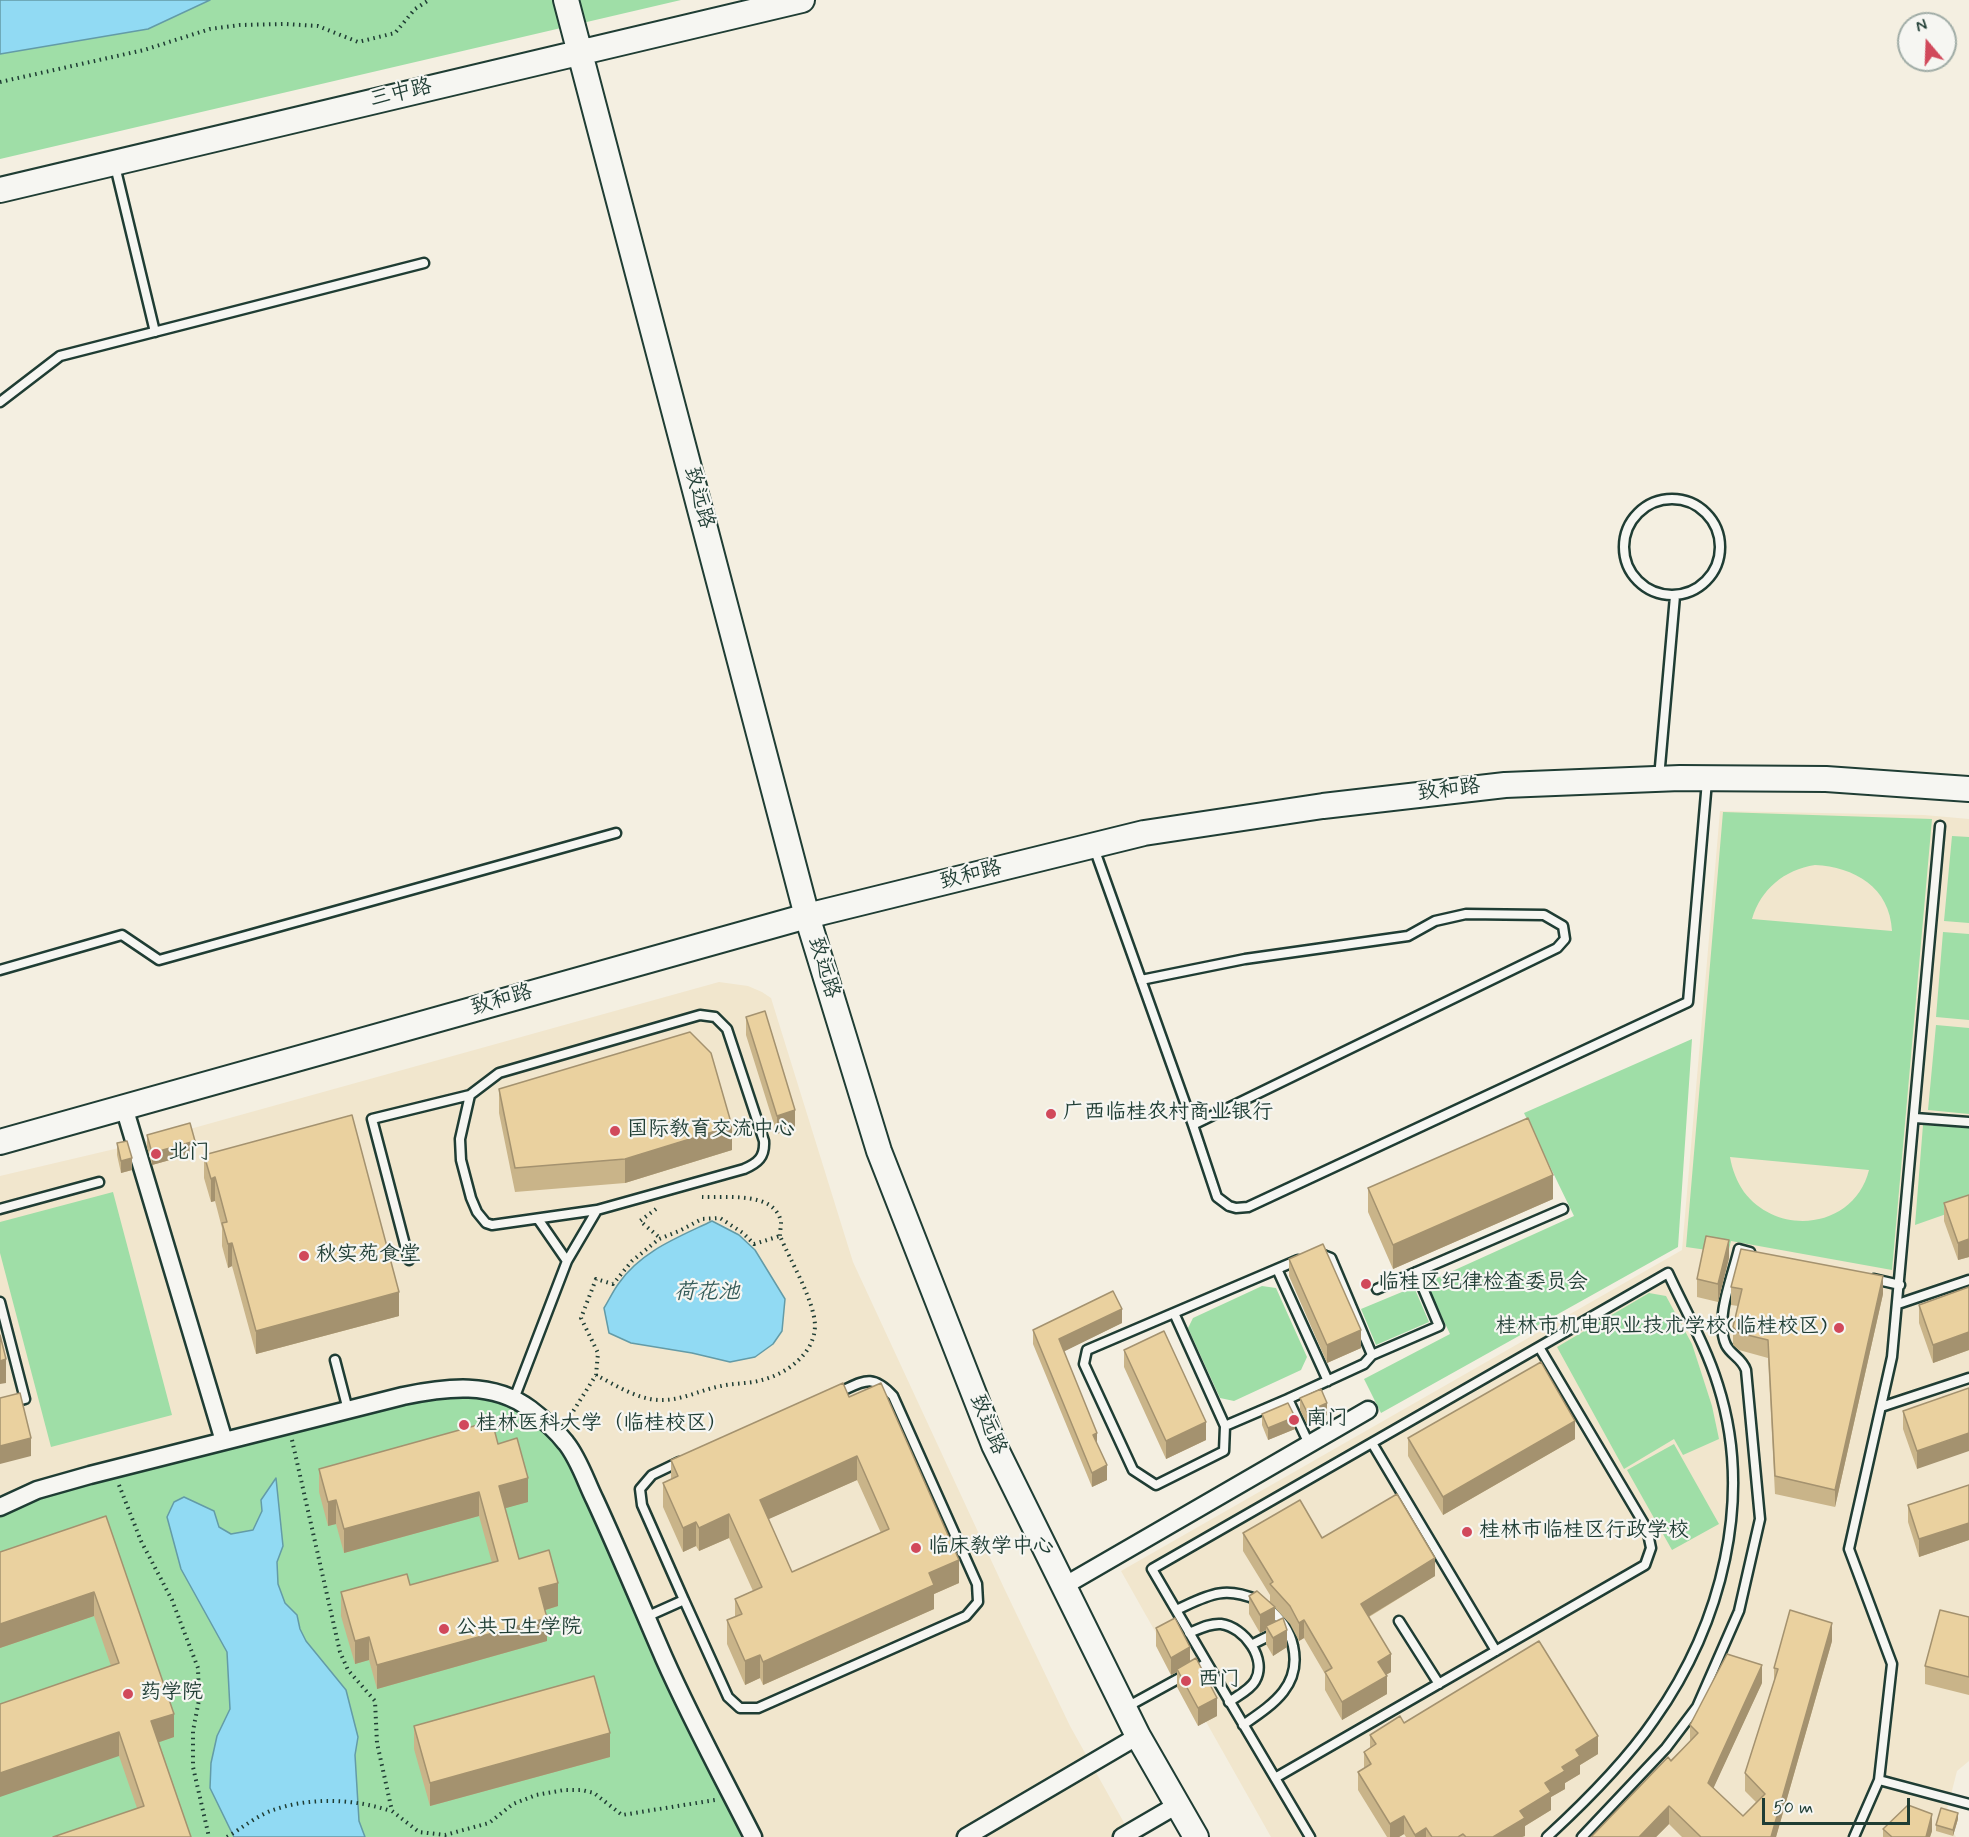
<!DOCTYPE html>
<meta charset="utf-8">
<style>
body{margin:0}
#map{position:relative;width:1969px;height:1837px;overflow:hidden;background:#f4efe1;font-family:Mynerve,sans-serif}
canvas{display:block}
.north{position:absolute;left:1897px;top:12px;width:60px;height:60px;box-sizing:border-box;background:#f6f6f2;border:2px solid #a0aca6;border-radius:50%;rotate:341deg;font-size:16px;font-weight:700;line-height:24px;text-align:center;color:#1f3d34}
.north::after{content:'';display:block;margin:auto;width:21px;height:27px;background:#d1495b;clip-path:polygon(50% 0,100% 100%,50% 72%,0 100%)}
.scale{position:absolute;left:1762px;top:1798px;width:148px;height:27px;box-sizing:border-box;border:3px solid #1f3d34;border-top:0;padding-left:8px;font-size:18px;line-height:21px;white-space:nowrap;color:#1f3d34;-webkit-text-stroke:4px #f6f6f2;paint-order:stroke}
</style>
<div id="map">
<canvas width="1969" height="1837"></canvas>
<div class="north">N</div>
<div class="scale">50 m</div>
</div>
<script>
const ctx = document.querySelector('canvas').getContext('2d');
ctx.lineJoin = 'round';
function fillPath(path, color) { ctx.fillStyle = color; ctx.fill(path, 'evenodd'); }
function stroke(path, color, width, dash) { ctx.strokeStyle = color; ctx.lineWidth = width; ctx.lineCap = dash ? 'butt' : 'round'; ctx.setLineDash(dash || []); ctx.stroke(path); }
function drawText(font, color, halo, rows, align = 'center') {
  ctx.font = font + ' Mynerve,"LXGW WenKai TC",sans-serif'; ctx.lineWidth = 4.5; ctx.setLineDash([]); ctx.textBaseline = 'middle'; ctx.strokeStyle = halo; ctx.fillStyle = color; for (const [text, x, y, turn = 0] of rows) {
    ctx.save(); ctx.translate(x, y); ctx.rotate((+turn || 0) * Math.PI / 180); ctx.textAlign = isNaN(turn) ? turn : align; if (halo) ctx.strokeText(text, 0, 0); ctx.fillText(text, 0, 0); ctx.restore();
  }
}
fillPath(new Path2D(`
 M1720,811l204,4 45,4v942l-12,10 -12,47 11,19h-685l-150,-266 561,-321z
 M719,982l29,4 14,6 9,6 82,264 151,326 66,138 62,111h-1132v-661l136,-32z`), '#f1e6cd');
fillPath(new Path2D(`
 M0,0h681l-681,159z
 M1723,812l209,7 -40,451 -161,-29 -3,12 -42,-6zM1815,865c39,2 75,22 77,66l-140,-12c9,-30 32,-49 63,-54zM1730,1157l139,13c-14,58 -90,68 -125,22 -7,-10 -12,-23 -14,-35z
 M1952,836l17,1v86l-25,-2z
 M1943,932l26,2v86l-33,-3z
 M1936,1025l33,3v86l-41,-4z
 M1692,1039l-14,208 -297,166 -17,-34 86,-45 -24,-51 148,-67 -50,-103z
 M1923,1125l46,3v78l-54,19z
 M113,1192l59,223 -121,32 -51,-194v-31z
 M1262,1286l14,2 31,69 -6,13 -67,31 -14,-3 -32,-70 5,-10z
 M1414,1287l15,35 -53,23 -15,-36z
 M1649,1293l17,3 26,48 20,62 7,33 -36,16 -9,-16 -50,30 -67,-122z
 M505,1395l63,49 185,393h-753v-330l403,-111z
 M1674,1444l45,80 -47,26 -45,-80z`), '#9fdea7');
const water = new Path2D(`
 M0,0h210l-62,29 -148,25z
 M712,1221l27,14 16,15 30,49 -3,32 -9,13 -18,13 -25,5 -38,-9 -61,-10 -22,-10 -5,-25c5,-8 9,-17 15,-25 22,-32 60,-46 93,-62z
 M276,1478l7,68 -6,16 1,22 7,19 12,12 3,14 6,12 40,49 12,47 -3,18 4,66 6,16h-131l-24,-49 1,-25 6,-27 13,-27 -3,-57 -46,-83 -14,-52 7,-15 10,-5 30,14 5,16 12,7 22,-4 9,-19 -1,-11z`);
fillPath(water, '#91daf3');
stroke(water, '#639ba7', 1.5);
const lane = new Path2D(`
 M115,166l40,166
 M0,402l60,-46 364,-93
 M1624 547a48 48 0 1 1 96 0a48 48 0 1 1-96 0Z
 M1659,778l16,-182
 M1940,826l-48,531 -43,192 43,115 -13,116 90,24
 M1094,848l99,277 24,72 12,9 7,2 12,-1 440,-205 19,-221
 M0,970l122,-35 37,25 457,-127
 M1141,980l104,-21 163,-23 27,-15 31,-7 78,1 19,11 2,13 -8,9 -364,177
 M1915,1118l54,4
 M0,1209l99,-27
 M538,1219l29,42
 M409,1260l-37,-141 98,-24
 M1277,1269l51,112
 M1874,1279l26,6
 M1377,1289l186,-80
 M0,1302l25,97 -25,7
 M1898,1304l71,-24
 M1174,1313l51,113
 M1372,1355l67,-29 -23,-54
 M335,1360l13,50
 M514,1399l53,-138 30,-51 147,-41c14,-6 21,-12 20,-28l-37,-112 -12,-12 -15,-2 -201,58 -29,22 -10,44 1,21 10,38 6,14 9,11 6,2 105,-15
 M1288,1399l-63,27 -1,25 -68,34 -23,-15 -49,-106 3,-14 211,-90
 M1881,1407l88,-29
 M1372,1443l124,208
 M1309,1444l-21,-45 76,-35 8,-9 -41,-97 -10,-4
 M679,1462l-27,13 -12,14 2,16 42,95
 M1176,1610c31,-14 47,-25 81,-10
 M646,1617l38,-17 44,97 12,11h18l208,-92 12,-14 -1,-18 -84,-188c-22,-24 -30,-14 -56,-3
 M1399,1621l40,63
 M1189,1633c10,-4 21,-10 32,-9 23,3 47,35 34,57 -5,9 -18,15 -26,21
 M1251,1645l24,-12
 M1207,1663l-55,-94 516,-296c17,37 38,73 50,112 36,113 4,239 -64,335 -28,41 -70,83 -107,117
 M1125,1708l82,-45 103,174
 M1243,1725c29,-20 59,-39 50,-79 -3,-15 -13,-29 -25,-38
 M1275,1778l370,-213 6,-17 -4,-19 -108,-182
 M1582,1837l84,-89 31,-41 42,-96 21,-92 -14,-149c-4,-12 -15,-15 -20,-25 -12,-25 7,-70 13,-96l11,3
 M1854,1837l25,-57`);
const street = new Path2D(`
 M124,1107l100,334
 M0,1507l37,-17 53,-15 313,-79c43,-9 90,-15 127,13 13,10 26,21 36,34 13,16 20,39 29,57 24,52 46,105 69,158 27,61 59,120 89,179
 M1064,1586l304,-176
 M966,1837l172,-101
 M1122,1837l55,-32`);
const secondary = new Path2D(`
 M566,0l241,916 72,235 115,294 144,291 58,101
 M0,190l802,-190
 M0,1142l807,-226 337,-83 179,-27 182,-21 175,-7 146,1 143,10`);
stroke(lane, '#1f3d34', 13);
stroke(street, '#1f3d34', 21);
stroke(secondary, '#1f3d34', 28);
stroke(new Path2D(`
 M0,82l144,-32 66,-21 30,-4 45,-1 33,2 40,16 37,-9 20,-24 14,-9
 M702,1197c24,1 73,-6 79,25 0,4 -1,10 -1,14
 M656,1209l-16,12 20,17
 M567,1421l29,-46 2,-22 -17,-35 15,-39 17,5 19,-23 27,-22 20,-8 23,-12 18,-1 23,15 11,11 26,-8c10,24 34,64 35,89 0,29 -29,49 -53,55 -14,4 -28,3 -41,6 -21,4 -40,15 -62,14 -22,-1 -44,-15 -63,-25
 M292,1440l48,212 8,18 27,31 2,42 15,68 27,21 26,3 44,-12 24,-19 23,-9 28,-5h18l12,3 28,22 93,-15
 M119,1485l22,56 31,59 26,68 1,32 -6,31v36l16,70
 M227,1837c15,-9 32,-23 49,-28 37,-12 79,-10 115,2`), '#1f3d34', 4, [1.5, 4.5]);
stroke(lane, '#f6f6f2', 8);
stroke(street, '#f6f6f2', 16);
stroke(secondary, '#f6f6f2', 24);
fillPath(new Path2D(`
 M746,1017l49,110 -18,7 -31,-99z
 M499,1089l233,61 -107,33 -110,9 -16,-79z
 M147,1135l48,18 -43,12 -5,-18z
 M117,1143l15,27 -11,3 -4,-18z
 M204,1155l195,161 -143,38 -24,-88 -4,2 -6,-22v-18l-7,-27 -4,1 -7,-24z
 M1368,1188l185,11 -160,70 -25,-57z
 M1969,1195v62l-11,3 -14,-39v-18z
 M1729,1258l-11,44 -21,-5v-18z
 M1289,1259l72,89 -34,15 -38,-87z
 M1731,1287l152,7 -48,213 -60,-13 -7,-136 -29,-8 -6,-5v-18l5,-21 -7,-1z
 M1969,1287v63l-36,13 -14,-40v-18z
 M1122,1323l-58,28 33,94 10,35 -15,7 -59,-143v-14z
 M1124,1350l82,90 -40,19 -42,-92z
 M1969,1388l-52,81 -14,-40v-18z
 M849,1397l110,186 -25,11v15l-171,76 -3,-7 -15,7 -18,-41v-24l8,-3v-18l18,-8 -24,-53 -30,13 -3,-5 -13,6 -20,-45v-24l8,-3v-20zM857,1480l24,53 -89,39 -24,-53z
 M1300,1398l27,17 -20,9 -7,-14z
 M1262,1414l33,15 -27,11 -6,-15z
 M1408,1438l167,1 -132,76 -35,-59z
 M498,1444l30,58 -23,6 14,51 39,47 -13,4 2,31 -170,48 -8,-29 -14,4 -14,-48v-24l69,-7 82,-22 -13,-47 -135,37 -8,-29 -8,2 -9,-34v-23z
 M1969,1485v55l-50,17 -11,-35v-17z
 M106,1516l68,221 -15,5 32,95 -54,-29 -18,-52 -8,-90 -17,-50 -94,32v-96z
 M1243,1533l79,5 113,38 -66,41 22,55 -5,3 1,19 -45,26 -17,-30v-16l-21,-36 -5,3 -9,-17 -15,-16v14l12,25 -14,9 -7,-12v-14l-6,3 -11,-19v-18l21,6v-7l-27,-44z
 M1969,1617v78l-44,-11v-18z
 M1156,1628l34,34 27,54 -19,10 -21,-39v-15l-6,3 -15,-29z
 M1832,1641l-56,196h-94l-13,-13 -13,13h-65l99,-96v-16l72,-42 -49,105 30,28 13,-14 -11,-11v-18l29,-92v-13z
 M1404,1723l194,31 -18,11v9l-15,9v6l-14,8v13l-26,16v10l-3,1h-116l-2,-3 -5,3h-12l-29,-47v-18l6,-3v-17l6,-4v-13z
 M414,1726l196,31 -180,49 -16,-57z
 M1958,1819l-5,17 -17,-5v-6z
 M1883,1829l49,2 -2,6h-47z`), '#c9b489');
fillPath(new Path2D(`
 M795,1110v17l-18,7v-18z
 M732,1126v24l-107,33v-24z
 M195,1141v12l-43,12v-12z
 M132,1158v12l-11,3v-12z
 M1553,1175v24l-160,70v-24z
 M215,1177v24l-4,1v-23z
 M1969,1239v18l-11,3v-17z
 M1729,1240v18l-11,44v-18z
 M232,1243v23l-4,2v-24z
 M1883,1276v18l-48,213v-17z
 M399,1292v24l-143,38v-23z
 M1122,1309v14l-63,31v-15z
 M1361,1330v18l-34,15v-18z
 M1969,1332v18l-36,13v-18z
 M6,1359v24l-6,1v-23z
 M1327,1403v12l-20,9v-12z
 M1295,1417v12l-27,11v-12z
 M1575,1421v18l-132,76v-18z
 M1206,1422v18l-40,19v-18z
 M1097,1433v15l-4,-13z
 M1969,1433v18l-52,18v-18z
 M31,1438v18l-31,8v-18z
 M857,1456v24l-97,43v-23z
 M1107,1465v15l-15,7v-14z
 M528,1478v24l-29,8v-24z
 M479,1492v24l-135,37v-24z
 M336,1500v24l-8,2v-24z
 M729,1514v24l-30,13v-23z
 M696,1522v24l-13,6v-24z
 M1969,1523v17l-50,17v-18z
 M1435,1558v18l-74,45v-17z
 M959,1560v23l-25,11v15l-171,76v-23l166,-89z
 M558,1583v23l-19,6v-24z
 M94,1592v24l-94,32v-24z
 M1275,1607v18l-9,1v4l-6,3v-18z
 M547,1618v23l-170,48v-24z
 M1304,1620v18l-5,3v-18z
 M1832,1623v18l-56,196h-5z
 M1287,1630v17l-14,9v-18z
 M369,1637v23l-14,4v-23z
 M1190,1647v18l-13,4v3l-6,3v-17z
 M1391,1654v18l-13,7v-17z
 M760,1655v23l-15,7v-24z
 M1762,1665v18l-54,117v-17z
 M1387,1676v18l-45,26v-18z
 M1217,1698v18l-19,10v-18z
 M174,1714v23l-23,8v-24z
 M119,1732v24l-119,41v-24z
 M610,1733v24l-180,49v-23z
 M1598,1736v18l-18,11v9l-15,9v6l-14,8v13l-26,16v10l-3,1h-29l27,-26 25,-28 17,-16 14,-17z
 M1669,1806v18l-13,13h-17z
 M1958,1813v6l-5,17v-6z
 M1932,1814v17l-2,6h-4z
 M1404,1816v18l-5,3h-9v-13z
 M1426,1828v9h-11v-2z`), '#a4926f');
const building = new Path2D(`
 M765,1011l30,99 -18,6 -31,-99z
 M690,1032l21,21 21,73 -107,33 -110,9 -16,-79z
 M352,1115l47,177 -143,39 -24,-88 -4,1 -6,-21 5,-1 -12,-45 -4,2 -7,-24z
 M1528,1118l25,57 -160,70 -25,-57z
 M190,1123l5,18 -43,12 -5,-18z
 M127,1141l5,17 -11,3 -4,-18z
 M1969,1195v44l-11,4 -14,-40z
 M1706,1236l23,4 -11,44 -21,-5z
 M1323,1244l38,86 -34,15 -38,-86z
 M1741,1249l142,27 -48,214 -60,-14 -7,-136 -29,-7 -6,-6 9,-38 -11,-2z
 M1969,1287v45l-36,13 -14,-40z
 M1113,1291l9,18 -63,30 38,94 -4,2 14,30 -15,8 -59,-143z
 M1164,1331l42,91 -40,19 -42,-91z
 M0,1335l6,24 -6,2z
 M1541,1362l34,59 -132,76 -35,-59z
 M843,1383l6,14 32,-14 78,177 -30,13 5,12 -171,77 -3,-7 -15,6 -18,-41 15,-6 -7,-15 27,-12 -33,-73 -30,14 -3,-6 -13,6 -20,-45 15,-7 -7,-16zM857,1456l32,73 -97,43 -32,-72z
 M1969,1388v45l-52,18 -14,-40z
 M1321,1389l6,14 -20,9 -7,-14z
 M20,1393l11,45 -31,8v-48z
 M1288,1403l7,14 -27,11 -6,-14z
 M492,1421l6,23 19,-6 11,40 -29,8 20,73 30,-9 9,33 -19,5 8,30 -170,47 -8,-28 -14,4 -14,-49 66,-18 3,11 88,-24 -19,-69 -135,37 -8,-29 -8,2 -9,-33z
 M1969,1485v38l-50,16 -11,-34z
 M1397,1494l38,64 -74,46 30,50 -13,8 9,14 -45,26 -17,-30 7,-4 -28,-48 -5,3 -9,-17 -20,-22 3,-2 -30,-49 57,-33 22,38z
 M106,1516l68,198 -23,7 40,116h-138l91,-31 -25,-74 -119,41v-69l119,-41 -25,-71 -94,32v-72z
 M1257,1591l18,16 -15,8 -11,-19z
 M1790,1610l42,13 -61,214h-70l-32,-31 -30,31h-48l77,-80 3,4 27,-28 -8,-8 37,-71 35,11 -54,118 35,33 22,-22 -20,-21 33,-104 -4,-1z
 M1940,1610l29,7v60l-44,-11z
 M1175,1618l15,29 -19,11 -15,-30z
 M1283,1618l4,12 -14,8 -7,-12z
 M1539,1641l59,95 -22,14 4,6 -18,11 3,4 -20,12 6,9 -31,19 5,7 -32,19h-27l-3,-3 -5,3h-26l-6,-9 -11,7 -11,-19 -14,8 -32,-52 13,-8 -7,-12 12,-8 -6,-9 30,-19 4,7z
 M1196,1658l21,40 -19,10 -21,-39z
 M594,1676l16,57 -180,50 -16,-57z
 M1908,1805l24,9 -6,23h-34l-9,-8z
 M1941,1808l17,5 -5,17 -17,-5z`);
fillPath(building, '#ead19f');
stroke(building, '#a4926f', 1.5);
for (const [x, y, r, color] of [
 [1051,1114,6,"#d1495b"],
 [615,1131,6,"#d1495b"],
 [156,1154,6,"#d1495b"],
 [304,1256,6,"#d1495b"],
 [1366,1284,6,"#d1495b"],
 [1839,1328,6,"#d1495b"],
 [1294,1420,6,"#d1495b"],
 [464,1425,6,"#d1495b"],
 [1467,1532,6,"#d1495b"],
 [916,1548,6,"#d1495b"],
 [444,1629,6,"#d1495b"],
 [1186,1681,6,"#d1495b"],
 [128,1694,6,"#d1495b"]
]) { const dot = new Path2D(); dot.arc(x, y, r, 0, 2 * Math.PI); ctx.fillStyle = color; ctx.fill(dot); stroke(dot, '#f6f6f2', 2); }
drawText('21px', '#1f3d34', '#f6f6f2', [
 ["三中路",401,94,-13],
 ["致远路",698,498,75],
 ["致和路",1449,791,-7],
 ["致和路",971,876,-14],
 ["致远路",823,968,73],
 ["致和路",502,1001,-16],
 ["致远路",987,1425,67]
]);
drawText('21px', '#1f3d34', '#f6f6f2', [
 ["广西临桂农村商业银行",1063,1114],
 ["国际教育交流中心",627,1131],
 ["北门",168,1154],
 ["秋实苑食堂",316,1256],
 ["临桂区纪律检查委员会",1378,1284],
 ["桂林市机电职业技术学校(临桂校区)",1827,1328,"right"],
 ["南门",1306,1420],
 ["桂林医科大学（临桂校区）",476,1425],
 ["桂林市临桂区行政学校",1479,1532],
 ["临床教学中心",928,1548],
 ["公共卫生学院",456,1629],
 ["西门",1198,1681],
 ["药学院",140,1694]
], 'left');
drawText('italic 22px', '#365c5a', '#f6f6f2', [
 ["荷花池",707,1293]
]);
</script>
